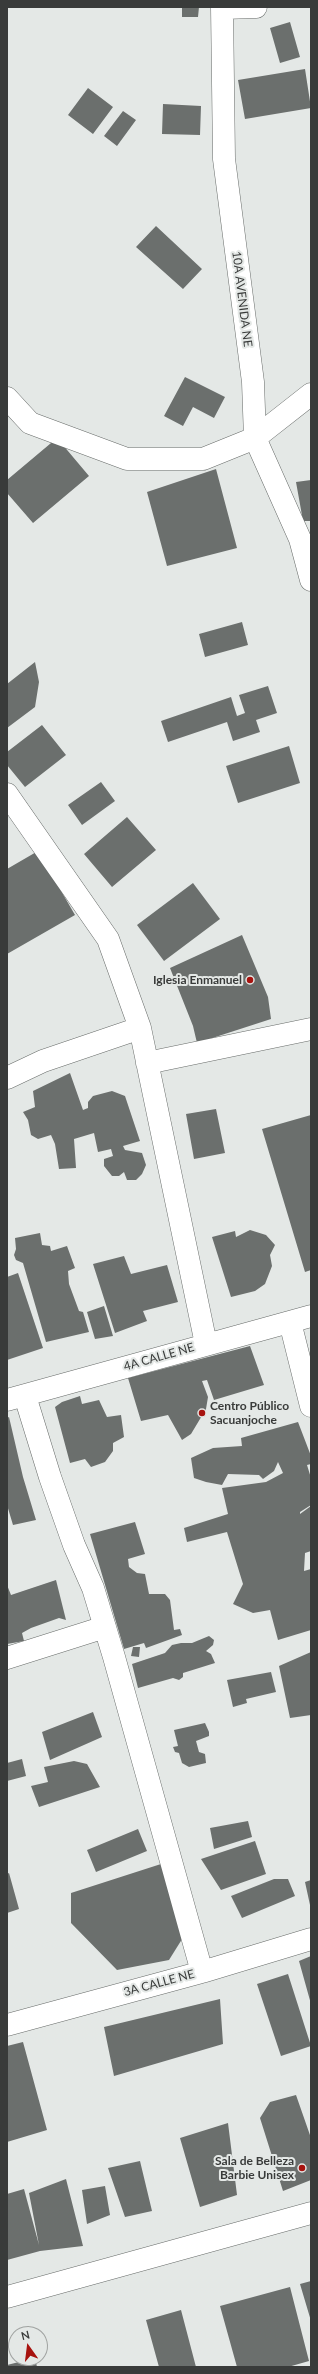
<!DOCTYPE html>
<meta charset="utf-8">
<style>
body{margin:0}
#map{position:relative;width:318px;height:2374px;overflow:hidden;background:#e4e8e6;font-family:Lato,sans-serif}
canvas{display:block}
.frame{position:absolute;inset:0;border:8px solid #393b3a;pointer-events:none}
.north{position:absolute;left:8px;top:2326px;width:40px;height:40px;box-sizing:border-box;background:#e4e8e6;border:1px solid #a0a3a1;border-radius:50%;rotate:346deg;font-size:11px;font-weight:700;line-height:16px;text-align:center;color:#393b3a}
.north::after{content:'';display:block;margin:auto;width:14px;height:18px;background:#a7130f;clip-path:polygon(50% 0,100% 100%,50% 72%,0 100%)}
</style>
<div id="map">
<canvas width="318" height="2374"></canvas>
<div class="frame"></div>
<div class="north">N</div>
</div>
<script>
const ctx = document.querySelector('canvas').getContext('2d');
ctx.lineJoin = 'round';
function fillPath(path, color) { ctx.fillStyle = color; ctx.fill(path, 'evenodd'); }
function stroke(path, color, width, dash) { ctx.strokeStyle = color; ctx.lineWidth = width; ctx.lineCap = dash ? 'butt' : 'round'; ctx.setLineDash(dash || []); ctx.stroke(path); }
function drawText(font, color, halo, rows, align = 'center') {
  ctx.font = font + ' Lato,sans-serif'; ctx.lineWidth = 4; ctx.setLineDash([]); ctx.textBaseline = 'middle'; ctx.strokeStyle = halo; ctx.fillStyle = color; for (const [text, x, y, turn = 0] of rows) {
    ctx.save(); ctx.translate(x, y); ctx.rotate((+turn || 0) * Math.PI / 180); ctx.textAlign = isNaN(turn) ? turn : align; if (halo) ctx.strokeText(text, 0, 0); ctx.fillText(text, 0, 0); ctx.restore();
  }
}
fillPath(new Path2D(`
 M182,7h17l-1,10h-16z
 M290,22l10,35 -20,6 -10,-35z
 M305,69l6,39 -66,11 -7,-39z
 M88,88l25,19 -20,27 -25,-19z
 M163,104l38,2 -1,29 -38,-1z
 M123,111l13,9 -19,26 -13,-10z
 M156,226l46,43 -19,20 -47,-42z
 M185,377l40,20 -11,21 -21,-11 -10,19 -19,-10z
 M57,438l32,38 -56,47 -26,-30v-13z
 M216,469l21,79 -70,18 -20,-74z
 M311,480v41h-8l-7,-39z
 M242,622l6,23 -43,12 -6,-23z
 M35,662l4,20 -4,25 -28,21v-44z
 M268,686l9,27 -21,7 4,12 -27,9 -6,-19 -59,20 -7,-21 70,-24 6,19 8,-3 -6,-18z
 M42,725l24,30 -41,32 -18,-22v-13z
 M289,746l11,37 -62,20 -12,-37z
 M101,782l14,19 -33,24 -14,-20z
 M127,817l29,33 -44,37 -28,-33z
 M38,851l37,64 -68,39v-85z
 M193,883l27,36 -56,42 -27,-36z
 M242,935l26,62 3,22 -74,24 -4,-17 -23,-58z
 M70,1073l13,37 5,-2v-6l5,-6 19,-5 13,5 15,45 -17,5 2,4 17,3 4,12 -4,9 -6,6h-9l-3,-8 -5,4h-7l-8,-10v-7l9,-3 -2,-7 -13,3 -4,-19 -20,6 2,29 -17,1 -4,-25 -4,-9 -13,4 -7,-4 -3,-15 -5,-8 12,-5 -2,-16z
 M216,1109l9,44 -31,6 -8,-45z
 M311,1115v155l-6,2 -43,-143z
 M250,1230l16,5 9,10 -5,10 2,11 -7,18 -10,7 -24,6 -19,-60 23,-6 1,6z
 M40,1233l2,12 8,1 1,5 16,-5 8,22 -7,3 1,13 10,27 4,1 6,20 -43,10 -23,-79 -7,-3 -2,-5 2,-6 -1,-11z
 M124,1256l7,18 36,-9 11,37 -35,9 4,10 -32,12 -22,-69z
 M18,1273l25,75 -36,12v-83z
 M104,1306l9,30 -18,3 -8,-27z
 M250,1346l14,39 -50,15 -7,-20 -5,1 6,16 -2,12 -15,25 -9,6 -14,-25 -27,6 -13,-43z
 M80,1396l2,8 17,-4 8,17 14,-2 3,22 -11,6v8l-8,11 -14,5 -6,-8 -15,4 -15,-56 7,-5z
 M9,1417l14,60 13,43 -23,5 -6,-20v-87z
 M298,1422l13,34v8l-4,1 4,13v27l-11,7v2l11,-8v45l-6,2 -1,18 7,-2v61l-33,10 -8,-30 -17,3 -20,-9 10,-20 -16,-52 -40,10 -3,-14 44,-14 -6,-26 44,-6 17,-9 -5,-11 -4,9 -11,8 -4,-4 -31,-1 -6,11 -16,-3 -12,-4 -3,-20 22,-10 29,-2 -1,-8z
 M135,1522l10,32 -17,5 1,8 8,6 8,1 4,20h16l5,6 4,30 6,-1 2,6 -36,13 -2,-5 -20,6 -34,-115z
 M56,1580l10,40 -7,-2 -28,10 -9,5 2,8 -17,3v-59l4,10z
 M209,1636l5,4 -1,5 -7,6 5,3 4,9 -32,10v4l-4,3 -6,-2 -35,10 -6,-24 33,-11 7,-8 9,-2h11z
 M133,1647h7l-1,10 -8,-1z
 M311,1652v63l-21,3 -11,-52z
 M271,1672l5,20 -30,7 1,4 -14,4 -6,-27z
 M93,1712l9,25 -52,23 -8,-28z
 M205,1723l4,9v4l-13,5 3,11 6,2 1,9 -17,4 -7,-4 -3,-10 -4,-1 -2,-5 5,-1 -4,-16z
 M22,1759l4,17 -19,5v-18z
 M74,1761l13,3 13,23 -61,20 -8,-21 17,-4 -4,-15z
 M248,1821l4,16 -38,12 -4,-21z
 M138,1829l9,22 -51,21 -9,-22z
 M255,1841l11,33 -45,16 -20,-31z
 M161,1864l23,72 -15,24 -52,10 -46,-47v-30z
 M9,1873l10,36 -12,4v-39z
 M274,1879h14l7,17 -53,22 -11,-22z
 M311,1880v25h-1l-5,-23z
 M311,1956v48l-12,-43z
 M288,1974l23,72 -30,10 -24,-72z
 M220,1999l3,45 -109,32 -10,-49z
 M23,2042l24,88 -40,12v-96z
 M296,2095l15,43v42l-28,11 -23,-73 10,-16z
 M228,2123l9,72 -37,12 -20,-69z
 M140,2161l12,50 -27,6 -17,-49z
 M66,2179l17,67 -43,5 -33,9v-66l17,-5 15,56 -10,-52z
 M105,2186l5,29 -23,9 -5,-34z
 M311,2281v40l-11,-37z
 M290,2287l19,74 -21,6h-51l-17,-61z
 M181,2310l15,57h-37l-13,-47z
 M35,2358l2,9h-30v-2z`), '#6b6f6d');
const minor = new Path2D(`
 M222,7l2,152 29,223 2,56 45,101 11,41
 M222,8l34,-1
 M7,398l23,25 97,36h76l52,-21 56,-44
 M7,794l101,145 32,89 66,316
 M147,1063l164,-34
 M7,1078l36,-17 97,-33
 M290,1322l21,84
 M25,1396l25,81 24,68 19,43 21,69 88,315
 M7,1400l304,-84
 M7,1658l98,-31
 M7,2025l195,-53 109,-33
 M7,2297l304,-84`);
stroke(minor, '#686c6a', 23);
stroke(minor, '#fff', 22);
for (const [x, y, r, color] of [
 [250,980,4,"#a7130f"],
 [202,1413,4,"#a7130f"],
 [302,2168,4,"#a7130f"]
]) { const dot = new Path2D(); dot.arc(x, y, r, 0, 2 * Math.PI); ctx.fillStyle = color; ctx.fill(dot); stroke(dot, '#e4e8e6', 1.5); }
drawText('12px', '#393b3a', '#e4e8e6', [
 ["10A AVENIDA NE",242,299,83],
 ["4A CALLE NE",159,1357,-16],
 ["3A CALLE NE",159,1983,-15]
]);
drawText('bold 12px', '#393b3a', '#e4e8e6', [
 ["Iglesia Enmanuel",242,980],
 ["Centro Público",210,1406,"left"],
 ["Sacuanjoche",210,1420,"left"],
 ["Sala de Belleza",294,2161],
 ["Barbie Unisex",294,2175]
], 'right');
</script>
